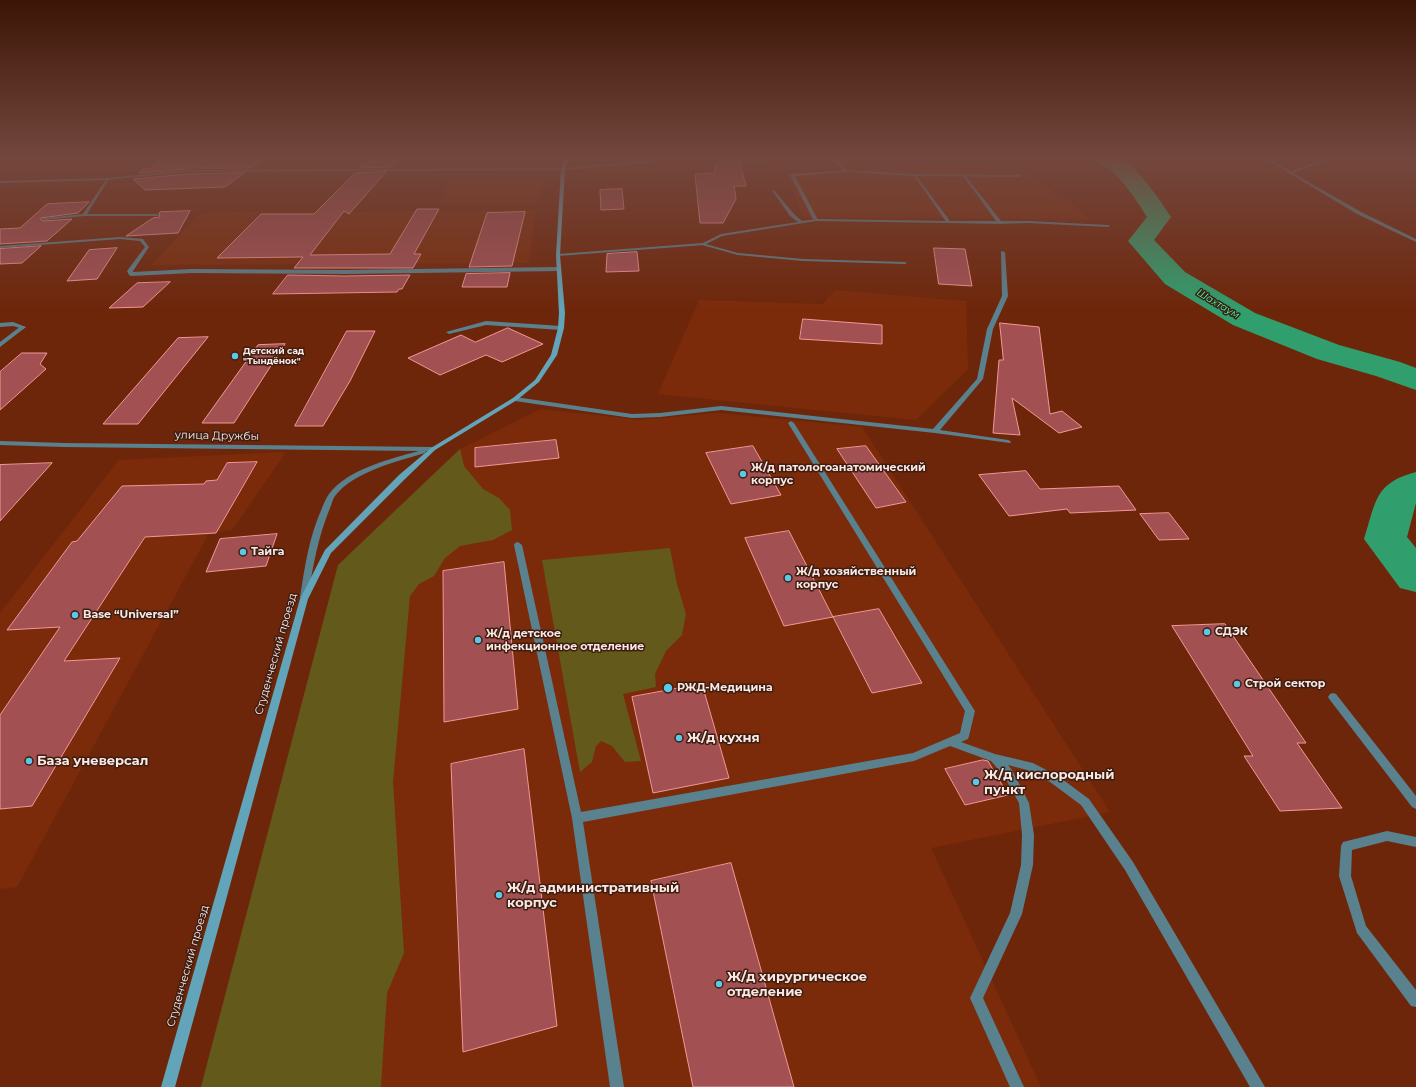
<!DOCTYPE html>
<meta charset="utf-8">
<style>
body{margin:0}
canvas{display:block;background:#6e260a}
</style>
<canvas width="1416" height="1087"></canvas>
<script>
const ctx = document.querySelector('canvas').getContext('2d');
ctx.lineJoin = 'round';
function fillPath(path, color) { ctx.fillStyle = color; ctx.fill(path, 'evenodd'); }
function stroke(path, color, width, dash) { ctx.strokeStyle = color; ctx.lineWidth = width; ctx.lineCap = dash ? 'butt' : 'round'; ctx.setLineDash(dash || []); ctx.stroke(path); }
function drawText(font, color, halo, rows, align = 'center') {
  ctx.font = font + ' Montserrat,sans-serif'; ctx.lineWidth = 3; ctx.setLineDash([]); ctx.textBaseline = 'middle'; ctx.strokeStyle = halo; ctx.fillStyle = color; for (const [text, x, y, turn = 0] of rows) {
    ctx.save(); ctx.translate(x, y); ctx.rotate((+turn || 0) * Math.PI / 180); ctx.textAlign = isNaN(turn) ? turn : align; if (halo) ctx.strokeText(text, 0, 0); ctx.fillText(text, 0, 0); ctx.restore();
  }
}
fillPath(new Path2D(`
 M260,158h59l-10,10h-40v-2h-16z
 M912,158h95l84,61 -288,-2 -17,-43 79,-4z
 M545,178l-8,25 -98,1 12,-25z
 M536,210l-7,53 -378,2 50,-52z
 M835,290l131,11 2,68 -52,51 -258,-26 41,-94 124,4z
 M541,409l97,11 79,-7 145,14 248,385 -179,36 110,239h-840l137,-522 122,-116z
 M286,452l-54,78 -23,3 -192,354 -17,2v-276l119,-153z`), '#7b2b0a');
fillPath(new Path2D(`
 M460,449l4,17 19,23 16,9 11,12 2,20 -19,10 -33,6 -15,12 -11,18 -15,8 -9,12 -17,186 11,171 -17,40 -6,94h-180l137,-522z
 M670,548l7,36 9,30 -4,21 -16,16 -11,23 1,13 -33,7 18,67 -16,1 -13,-16 -11,-5 -5,5 -4,16 -12,10 -38,-212z`), '#63591a');
fillPath(new Path2D(`
 M1094,158c6,-1 18,-2 24,0 17,4 43,44 53,59l-17,23 31,32 70,41 84,32 61,17 16,6v22l-40,-14 -59,-17 -84,-34 -68,-41 -37,-43 19,-24c-10,-16 -20,-31 -33,-44 -6,-6 -15,-8 -20,-15z
 M1416,472v31l-9,34 9,11v44l-16,-4 -36,-49c12,-37 10,-56 52,-67z`), '#319e6d');
const building = new Path2D(`
 M163,158h34l-12,11 -46,4 6,-5 4,1z
 M204,158h61l-14,10h-56z
 M371,158h28l-8,9 -31,1 4,-5 3,3z
 M722,162l18,1 6,23h-12l2,13 -13,24h-23l-5,-49 19,-1 3,-10z
 M386,172l-37,42 -5,-3 -34,44 80,-1 27,-45h22l-25,45h7l-8,14h-119l9,-11 -86,1 44,-44h53l41,-41z
 M244,173l-19,14 -80,3 -12,-11 54,-5z
 M622,189l2,20 -23,1 -1,-20z
 M89,202l-11,11 -37,5v2l3,1 28,-2 -25,22 -47,3v-15l20,-1 27,-24z
 M190,211l-12,22 -52,3 27,-18 7,-1 -1,-4 1,-1z
 M525,212l-13,54 -43,1 18,-54z
 M41,246l-19,17 -22,1v-15z
 M117,248l-20,31 -30,2 22,-31z
 M934,248l31,1 7,37 -33,-2z
 M637,252l2,19 -33,1 1,-18z
 M510,273l-3,14h-45l4,-13z
 M288,275l57,1 65,-1 -8,14h-3l-2,3 -124,2z
 M170,282l-27,25 -34,1 28,-25z
 M803,319l79,6v19l-82,-5z
 M1000,323l39,4 11,87 12,-3 20,16 -23,6 -47,-35 8,37 -27,-2 6,-73h4z
 M508,328l35,16 -41,18 -16,-7 -46,20 -32,-17 53,-23 14,7z
 M347,331h28l-25,50 -27,45h-28z
 M208,337l-70,87h-35l75,-86z
 M285,344l-51,79h-32l56,-78z
 M22,353h25l-7,11 6,5 -46,41v-38z
 M556,440l3,18 -84,9v-19z
 M753,446l28,49 -50,9 -25,-51z
 M866,446l40,56 -30,6 -39,-59z
 M257,462l-41,71 -71,4 -81,124 56,-3 -88,148 -32,3v-94l60,-88 -53,3 65,-88 5,-1 45,-55 82,-2 2,-3 11,-1 10,-17z
 M52,463l-52,58v-56z
 M1026,471l14,18 79,-3 17,24 -66,3 -3,-4 -58,7 -30,-41z
 M1169,513l20,26 -30,1 -19,-26z
 M789,531l44,86 -49,9 -39,-88z
 M277,534l-11,32 -60,6 14,-33z
 M504,562l14,147 -74,13 -1,-151z
 M879,609l43,74 -50,10 -39,-76z
 M1225,624l81,119h-9l45,65 -62,3 -36,-55h9l-81,-130z
 M702,684l27,94 -76,15 -21,-96z
 M524,749l33,277 -94,26 -12,-288z
 M983,760l5,1 20,34 -43,10 -20,-36z
 M731,863l63,224h-101l-42,-206z`);
fillPath(building, '#a35053');
stroke(building, '#f19797', 1);
fillPath(new Path2D(`
 M683,158l80,3 5,-3h4l-8,5 -79,-4z
 M847,170l-1,2 -51,4 23,44 -4,1 -24,-46 2,-1z
 M913,174h2l35,47h46l-33,-45 2,-1 36,46h27l80,4 2,1 -2,1 -80,-4 -28,1 -53,-1z
 M107,178l2,1 -22,35h70l2,1v1h-75l-40,4 -2,-1 2,-1 39,-4z
 M702,243l36,10 65,6 102,3 2,1 -2,1 -102,-3 -65,-6 -36,-10z
 M1001,251l4,1 3,44 -15,33 -10,50 -43,51 68,10 2,1 1,1 -1,1 -75,-10 -214,-23 -61,7 -28,1 -117,-17 -3,-2 3,-2 117,17 28,-1 61,-7 212,23 44,-50 10,-50 15,-33z
 M486,321l75,5 3,2 -3,2 -75,-5 -37,9 -3,-2z
 M21,326l5,1 -26,20v-5z
 M791,421l3,2 179,285 2,3 -6,25 -1,3 -7,3 34,12 38,9 25,13 31,23 44,63 132,225h-15l-125,-217 -44,-65 -31,-23 -23,-12 -19,-5 4,5 17,33 5,32 -1,30 -11,49 -39,84 41,89h-14l-40,-89 40,-85 11,-48 1,-30 -3,-32 -15,-27 -13,-15 -41,-15 -36,15 -331,61 41,265h-14l-38,-269 -58,-273 1,-2 3,-1 4,3 59,267 332,-59 47,-20 5,-22 -177,-288z`), '#59818e');
fillPath(new Path2D(`
 M199,158h4l-12,12 372,-2 85,-7 8,-3h4l-11,5 -86,7 -376,2 -80,8 -107,3v-2l107,-3 79,-8z
 M827,158h7l13,12 67,4 106,1 2,1 -2,1 -106,-1 -68,-4 -15,-13z
 M1264,158h4l23,13 25,-9 6,-4h4l-8,6 -25,9 68,39 55,27v3l-59,-28z
 M774,190l20,24 8,7 14,-2 133,2 2,1 -2,1 -133,-2 -94,15 -18,9 -146,11 -2,-1 2,-1 145,-11 18,-9 77,-12 -8,-6 -17,-24 -1,-1z
 M120,237l23,2 6,8 -16,24v1l59,-3 153,1 213,-3 3,2 -3,2 -213,3 -153,-1 -61,3 -2,-1 -2,-4 18,-24 -5,-6 -20,-2 -120,9v-2z
 M13,322l13,5 -3,2 -10,-3 -13,1v-4z
 M0,441l64,2 369,4 3,2 -3,2h-7l-1,2c-27,8 -72,19 -90,43 -3,4 -3,8 -5,12 -12,29 -17,58 -22,89l-1,2h-6l-1,-2c5,-31 9,-60 22,-89 2,-5 4,-10 7,-14 19,-25 61,-35 90,-43l-355,-4 -64,-2z
 M1333,693l3,1 80,102v13l-4,-2 -82,-107 -2,-3 2,-3z
 M1387,831l29,6v10l-29,-6 -35,9 -1,26 15,50 50,64v17l-5,-1 -54,-73 -18,-57 2,-30 2,-4z`), '#59818e');
fillPath(new Path2D(`
 M565,158h4l-4,11 -5,86 5,58 -1,15 -7,27 -18,27 -22,18 -82,50 -30,29 -74,74 -23,46 -133,488h-14l139,-488 25,-49 74,-75 32,-27 82,-50 22,-18 16,-25 7,-27 1,-15 -3,-58 5,-86z`), '#62a4b9');
const sky = ctx.createLinearGradient(0, 0, 0, 310);
sky.addColorStop(0, '#3c1506');
sky.addColorStop(0.51, '#73473e');
sky.addColorStop(1, '#73473e00');
ctx.fillStyle = sky;
ctx.fillRect(0, 0, 1416, 310);
for (const [x, y, r, color] of [
 [235,356,4,"#5bc8e7"],
 [743,474,4,"#5bc8e7"],
 [243,552,4,"#5bc8e7"],
 [788,578,4,"#5bc8e7"],
 [75,615,4,"#5bc8e7"],
 [1207,632,4,"#5bc8e7"],
 [478,640,4,"#5bc8e7"],
 [1237,684,4,"#5bc8e7"],
 [668,688,5,"#5bc8e7"],
 [679,738,4,"#5bc8e7"],
 [29,761,4,"#5bc8e7"],
 [976,782,4,"#5bc8e7"],
 [499,895,4,"#5bc8e7"],
 [719,984,4,"#5bc8e7"]
]) { const dot = new Path2D(); dot.arc(x, y, r, 0, 2 * Math.PI); ctx.fillStyle = color; ctx.fill(dot); stroke(dot, '#3e1d12', 1.5); }
drawText('bold 9px', '#fae8e2', '#3e1d12', [
 ["Детский сад",243,351],
 ["\"Тындёнок\"",243,361]
], 'left');
drawText('italic 10px', '#45ffae', '#3e1d12', [
 ["Шахтаум",1218,304,31]
]);
drawText('11px', '#fae8e2', '#3e1d12', [
 ["улица Дружбы",217,436,1],
 ["Студенческий проезд",276,654,-74],
 ["Студенческий проезд",188,966,-74]
]);
drawText('bold 11px', '#fae8e2', '#3e1d12', [
 ["Ж/д патологоанатомический",751,468],
 ["корпус",751,481],
 ["Тайга",251,552],
 ["Ж/д хозяйственный",796,572],
 ["корпус",796,585],
 ["Base “Universal”",83,615],
 ["СДЭК",1215,632],
 ["Ж/д детское",486,634],
 ["инфекционное отделение",486,647],
 ["Строй сектор",1245,684],
 ["РЖД-Медицина",677,688]
], 'left');
drawText('bold 13px', '#fae8e2', '#3e1d12', [
 ["Ж/д кухня",687,738],
 ["База уневерсал",37,761],
 ["Ж/д кислородный",984,775],
 ["пункт",984,790],
 ["Ж/д административный",507,888],
 ["корпус",507,903],
 ["Ж/д хирургическое",727,977],
 ["отделение",727,992]
], 'left');
</script>
